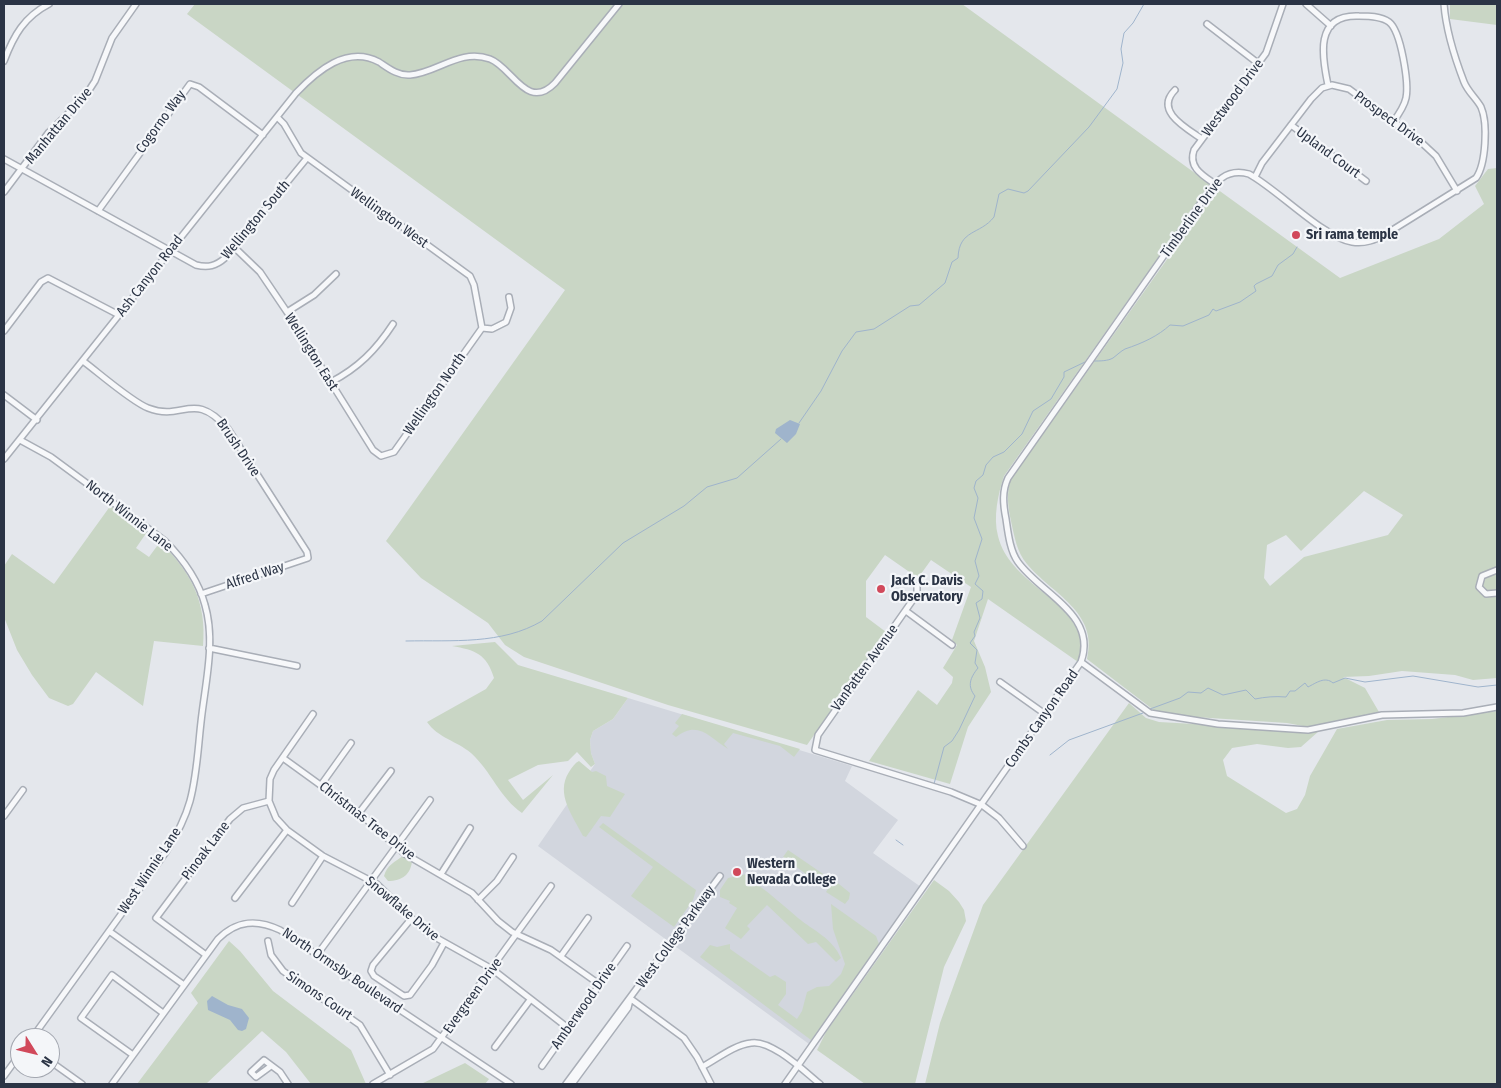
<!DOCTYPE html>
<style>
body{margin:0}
#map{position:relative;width:1501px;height:1088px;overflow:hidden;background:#e4e7ec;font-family:"Fira Sans Condensed",sans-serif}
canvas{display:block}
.frame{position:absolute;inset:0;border:5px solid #2b3445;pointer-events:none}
.north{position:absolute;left:10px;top:1028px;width:50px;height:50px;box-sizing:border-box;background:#f4f6f9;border:1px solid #a4a8b1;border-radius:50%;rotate:126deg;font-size:14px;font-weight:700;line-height:20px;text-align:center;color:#2b3445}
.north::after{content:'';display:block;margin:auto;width:18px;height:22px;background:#d1495b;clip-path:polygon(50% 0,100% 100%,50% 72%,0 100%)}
</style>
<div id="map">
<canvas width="1501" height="1088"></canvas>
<div class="frame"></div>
<div class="north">N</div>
</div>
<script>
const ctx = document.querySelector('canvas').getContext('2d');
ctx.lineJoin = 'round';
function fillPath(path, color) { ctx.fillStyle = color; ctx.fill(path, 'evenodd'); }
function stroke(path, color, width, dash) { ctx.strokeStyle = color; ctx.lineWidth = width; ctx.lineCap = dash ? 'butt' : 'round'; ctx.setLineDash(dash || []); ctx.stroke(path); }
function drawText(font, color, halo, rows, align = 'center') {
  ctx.font = font + ' "Fira Sans Condensed",sans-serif'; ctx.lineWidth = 4.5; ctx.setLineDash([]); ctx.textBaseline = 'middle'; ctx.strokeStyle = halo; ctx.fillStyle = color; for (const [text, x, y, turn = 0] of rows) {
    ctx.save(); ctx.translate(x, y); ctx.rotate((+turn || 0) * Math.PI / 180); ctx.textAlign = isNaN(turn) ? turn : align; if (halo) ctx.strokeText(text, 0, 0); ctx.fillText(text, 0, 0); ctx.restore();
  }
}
fillPath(new Path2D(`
 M628,698l224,68 -7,15 53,39 -25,33 48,34 -112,157 -271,-198 57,-82 -4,-11 -1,-13 3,-9 20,-12z`), '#d2d6de');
fillPath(new Path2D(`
 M195,4h767l248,180 -206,292c-6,18 -11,41 -6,60 11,46 71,61 83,103 2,7 -1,16 -3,23l-90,-63 -14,42 11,26 6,25 -23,35 -18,57 -81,-23 49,-71 19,15 15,-22 1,-6 -10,-9 14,-23 -5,-5 19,-53 -40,-27 -13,18 -33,-23 -19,26v36l20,15 -79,113 -139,-40 -144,-48 -19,-12 -17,-22 -67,-45 -35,-37 179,-251 -378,-276z
 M1450,4h47v21l-47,-6z
 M1497,168v510l-24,2 -18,-5 -53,-4 -33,5 -26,1 22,11 14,24 -71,15 -21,-4 -92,-6 -40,-6 -68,-52c12,-47 -35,-65 -60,-95 -10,-11 -13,-29 -16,-43 -3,-14 -5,-28 0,-42l206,-290 123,89 99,-39 45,-35 -9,-18 13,-17zM1364,491l39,24 -15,20 -84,22 -34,29 -6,-8 3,-33 19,-10 15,16z
 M111,505l36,27 -11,16 13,9 11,-15c31,30 47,60 43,104l-49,-5 -11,65 -47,-34 -23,32 -5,2 -19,-8 -17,-23 -15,-25 -13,-33v-51l8,-12 42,30z
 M495,642l23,23 110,33 -15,21 -20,12 -3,9 1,13 4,11 -4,3 -14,-15 -9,9 -30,4 -30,15 15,20 30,-25 -31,38c-22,-15 -31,-42 -51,-60 -14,-12 -33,-15 -44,-31l59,-33 8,-11c-7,-24 -19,-28 -42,-32z
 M1129,703l17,15 13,4 160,9 -18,16 -13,1 -31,-4 -25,4 -9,12 4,16 59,37 11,-4 8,-14 5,-19 27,-47 50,-9 45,-1 65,-8v373h-572l15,-61 43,-118z
 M682,714l118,35 -6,8 -14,-11 -47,-13 -9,11 4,5c-19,-12 -30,-29 -52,-12l-4,-3 7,-8 -4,-3z
 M579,761l13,11 4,-1 10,5 1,10 18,8 -15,23 -9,-1 -15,21 -3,-1c-10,-20 -28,-42 -14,-64 3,-5 6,-9 10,-11z
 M603,823l93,67 -3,10 -19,27 -43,-31 22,-29 -54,-40z
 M788,850l44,30 -6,9 -43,-32z
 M404,855l8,4c0,15 -10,22 -24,22l-4,-5c3,-11 11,-14 20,-21z
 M756,872l-1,9 3,4c14,10 27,22 40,33 16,13 34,20 43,40l-5,4 -20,-20 -8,2 -41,-39 -20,21 3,3 -9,10 -16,-11 12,-20 -8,-5 1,-2 -10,-4v-7l8,-12z
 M834,880l16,13 -1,6 -4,5 -19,-12z
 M934,880l15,11 10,11 5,8 2,11 -22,46 -29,117h-50l-48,-34 9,-18z
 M831,904l45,32 3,8 -10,18 -58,78 -111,-83 10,-12 7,2 13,-3v5l40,28 5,-2 11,7v12l-8,11 19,14 5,-8 5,-19 10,-5 12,-1 12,-12 4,-10 -12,-35z
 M229,941l11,10 33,40 78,59 15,34h-55l-25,-32 -24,-21 -56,53h-69l61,-81 -7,-10z
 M465,1063l24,16 -4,5h-64z`), '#c9d6c5');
fillPath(new Path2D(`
 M790,420l10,4 -4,10 -9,9 -12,-10 1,-4z
 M212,996l16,9 14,4 7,9 -3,11 -4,2 -4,-1 -8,-10 -22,-10 -1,-9z`), '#9fb4cc');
stroke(new Path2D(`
 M1094,361c6,0 14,0 19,-3 4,-3 8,-7 12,-9 18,-6 33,-13 45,-24l13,1 26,-11 4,-6 3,2 24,-9 16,-11 -2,-5 2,-2 16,-8 6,-11 15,-11 4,-7
 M799,423l22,-32 21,-40 14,-19 18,-3 36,-23 9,-1 26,-22 7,-21 6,-4c1,-29 22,-23 36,-41l5,-23 9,-5 16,4 4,-2 61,-64 28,-38 6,-26 -2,-14 3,-16 9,-10 11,-19
 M406,641c47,-1 95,4 136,-20l81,-78 61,-37 23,-19 30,-9 44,-39
 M1150,709l30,-11 8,-6 13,1 7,-5 15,7 23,-5 9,9c10,-2 20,-3 31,-2l4,-6h5l10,-8 3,4c8,-4 17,-11 25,-4l12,-5 20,4 48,-6 65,11 19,-2
 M1050,755l19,-15 74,-27
 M934,784l10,-37 8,-6 7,-11 16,-34c-8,-10 -5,-18 3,-28l-3,-5 2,-13 -7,-7 5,-7 -1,-4 6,-14 -4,-15 6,-4 1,-8 -8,-7 4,-8 -4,-15 7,-22 -8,-21 4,-20 -4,-10 2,-7 7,-6 3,-10 7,-8 11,-5 18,-18 11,-23 18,-12 13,-22v-5l21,-10
 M896,840l7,5`), '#9fb4cc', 1);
const minor = new Path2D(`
 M1306,4l25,22
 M1207,24l52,40
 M4,61c10,-26 20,-44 45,-57
 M1328,85c-6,-28 -14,-71 31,-69 9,0 22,0 30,6 12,9 20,61 17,76 -2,9 -7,16 -13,24
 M1175,90c-21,21 11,38 27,49
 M277,117l7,7 17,29 169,123 4,9 8,43
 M1291,125l75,56
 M4,159l192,106c12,3 20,1 29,-7l82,-100
 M1255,177l7,-14 49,-64 11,-11 10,-3 17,4 73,54 14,13 21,35
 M1215,184c-13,-9 -27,-17 -21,-34l72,-97 17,-49
 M4,192l45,-60 35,-34 11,-17 17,-43 24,-34
 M98,211l92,-127 9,3 64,48
 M234,247l26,25 27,40 86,138 8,6 13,-4 88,-124
 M287,312l27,-17 22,-21
 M482,328l10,1 14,-7 5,-14 -2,-11
 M4,331l37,-49 7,-4 71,37
 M83,361c16,12 49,41 65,47 36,14 45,-19 80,21l79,123 1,6 -107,36
 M331,382c27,-14 45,-32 62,-58
 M4,395l33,25
 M20,440l31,17 114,84c18,18 33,38 40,64 11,37 0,79 -4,117 -3,26 -4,53 -11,79 -5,18 -14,35 -24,51l-134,186
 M4,459l292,-366c21,-22 51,-48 83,-31 9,6 19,14 31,13 27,-2 50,-27 80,-16 22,8 37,53 65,24l64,-79
 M1497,570l-15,6 -3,11 7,7 11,-1
 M917,586v8l-99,141 -3,15 136,42 31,13 17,13 24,28
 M906,611l46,34
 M209,648l88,18
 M1081,662l69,51 68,11 90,6 74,-15 81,-2 34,-6
 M1000,682l45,32
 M313,714l-39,56 -4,9 -1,22 7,17 11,12 36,26 54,28 49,48 66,37 76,59
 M283,758l76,55 46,41 67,39 26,28 14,11 39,18 48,34
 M321,785l30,-42
 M359,813l32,-42
 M4,816l19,-26
 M441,874l29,-46
 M235,898l52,-68
 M478,900l19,-19 16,-24
 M292,903l31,-47
 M411,919l-38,46 -2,6 3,5 30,20 6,-1 22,-30 12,-22
 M109,931l75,54
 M268,941l3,14 12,16 77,54 30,50
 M206,955l-50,-37 74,-99 13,-11 26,-7
 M317,955l113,-155
 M561,956l27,-38
 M631,999l53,39 13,19 14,27
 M495,1047l35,-47
 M133,1055l-52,-37 31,-43 51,38
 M54,1064l28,20
 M271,1066l-15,11 -5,-5 13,-12 16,12 8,12
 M542,1066l85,-120
 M702,1067c15,-8 32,-22 49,-24 20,-4 54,29 69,41
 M4,1076l16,-22
 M112,1084l106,-145c19,-19 39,-20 62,-9l231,154
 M373,1084l60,-35 118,-163
 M566,1084l154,-208
 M572,1084l56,-76 2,-8
 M785,1084l296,-422c17,-47 -40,-68 -63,-100 -8,-11 -10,-29 -12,-43 -3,-15 -4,-28 2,-41l192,-274c13,-18 23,-37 49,-30 28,15 75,64 103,68 13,2 23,-2 34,-8l90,-56c10,-14 12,-55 5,-71 -5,-9 -13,-15 -17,-25 -10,-26 -18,-51 -20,-78`);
stroke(minor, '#a9aeb7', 8);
stroke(minor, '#f7f8fa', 5);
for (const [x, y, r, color] of [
 [1296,235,5,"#d1495b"],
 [881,589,5,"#d1495b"],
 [737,872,5,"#d1495b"]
]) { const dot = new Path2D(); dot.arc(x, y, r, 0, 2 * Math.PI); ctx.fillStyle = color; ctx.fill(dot); stroke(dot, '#f4f6f9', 2); }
drawText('14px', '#2b3445', '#f4f6f9', [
 ["Westwood Drive",1233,98,-53],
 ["Prospect Drive",1389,119,36],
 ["Cogorno Way",161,122,-54],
 ["Manhattan Drive",59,126,-50],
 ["Upland Court",1328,153,36],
 ["Wellington West",389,218,36],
 ["Timberline Drive",1192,218,-54],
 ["Wellington South",256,220,-50],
 ["Ash Canyon Road",150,276,-52],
 ["Wellington East",311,352,58],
 ["Wellington North",435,394,-55],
 ["Brush Drive",238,448,56],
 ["North Winnie Lane",129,516,38],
 ["Alfred Way",255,576,-18],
 ["VanPatten Avenue",865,668,-54],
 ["Combs Canyon Road",1042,719,-55],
 ["Christmas Tree Drive",367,821,38],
 ["Pinoak Lane",206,851,-53],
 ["West Winnie Lane",150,871,-56],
 ["Snowflake Drive",402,909,40],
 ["West College Parkway",676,937,-54],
 ["North Ormsby Boulevard",342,971,34],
 ["Simons Court",319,996,34],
 ["Evergreen Drive",473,996,-54],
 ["Amberwood Drive",584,1006,-55]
]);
drawText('bold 14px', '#2b3445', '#f4f6f9', [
 ["Sri rama temple",1306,235],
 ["Jack C. Davis",891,581],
 ["Observatory",891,597],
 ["Western",747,864],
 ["Nevada College",747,880]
], 'left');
</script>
